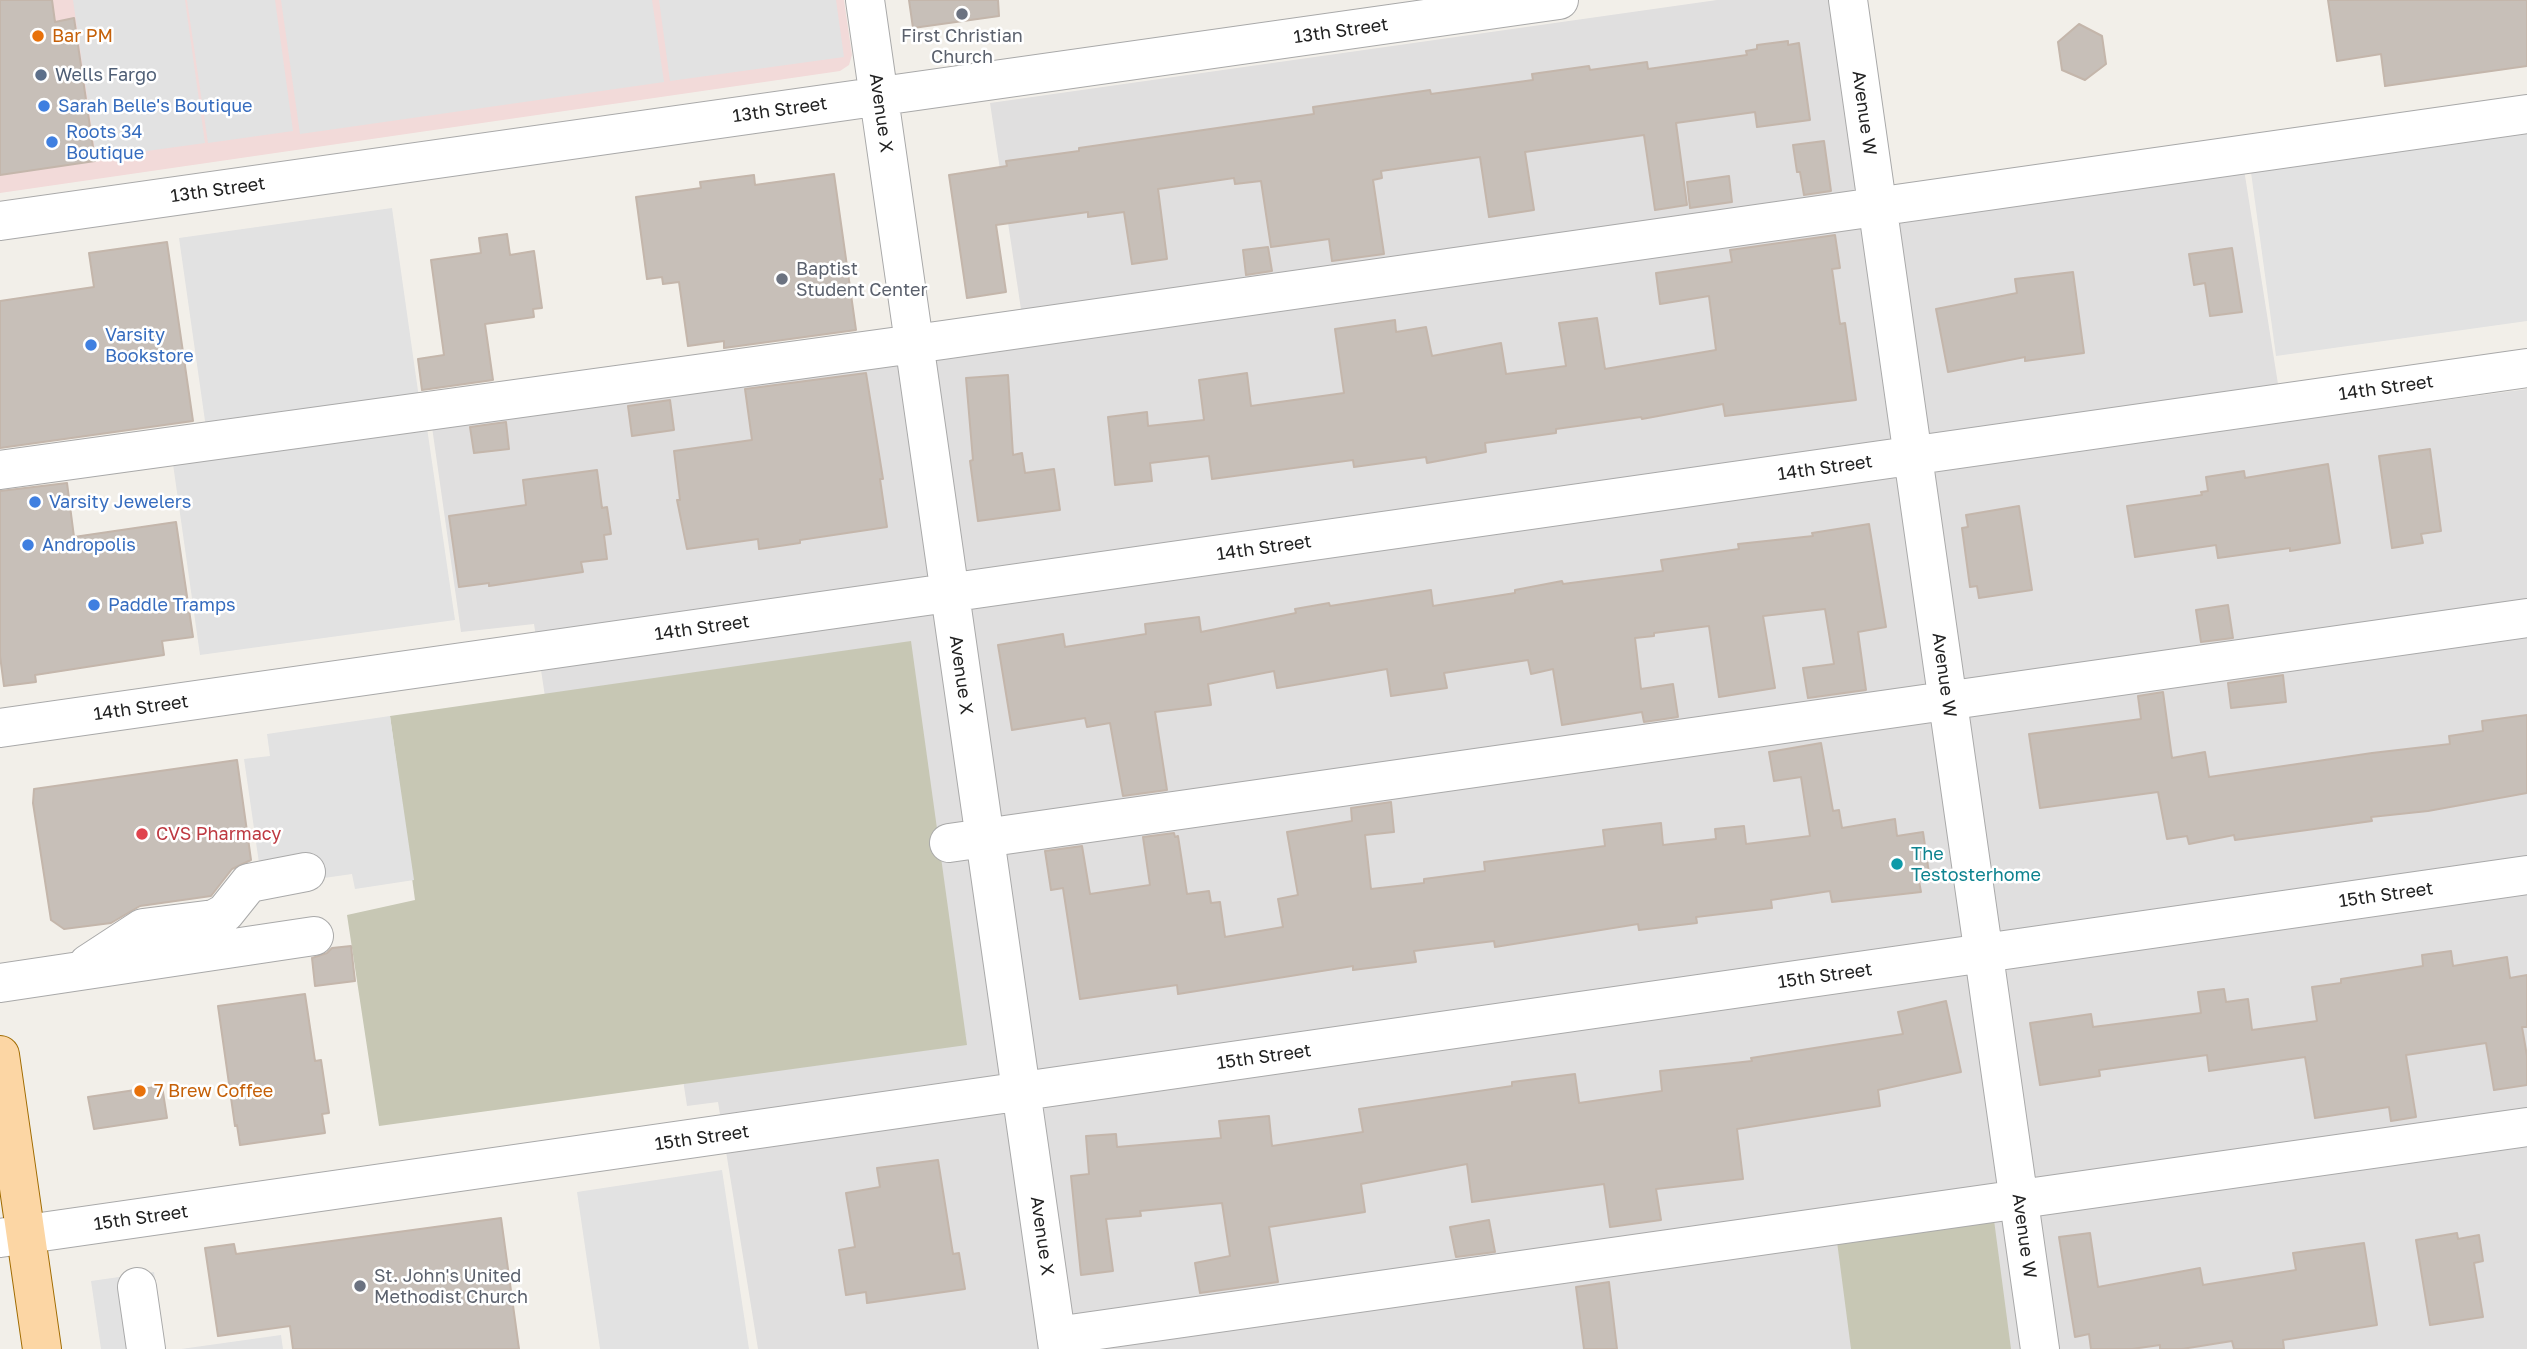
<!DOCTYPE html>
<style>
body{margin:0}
canvas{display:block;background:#f2efe9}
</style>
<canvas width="2527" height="1349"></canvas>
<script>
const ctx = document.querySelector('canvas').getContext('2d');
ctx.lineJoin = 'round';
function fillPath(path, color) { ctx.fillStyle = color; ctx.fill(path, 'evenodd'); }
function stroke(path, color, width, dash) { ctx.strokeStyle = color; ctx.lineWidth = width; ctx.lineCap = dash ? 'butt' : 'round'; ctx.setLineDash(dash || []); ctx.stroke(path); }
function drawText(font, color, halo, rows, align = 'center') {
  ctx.font = font + ' "Golos Text",sans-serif'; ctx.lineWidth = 5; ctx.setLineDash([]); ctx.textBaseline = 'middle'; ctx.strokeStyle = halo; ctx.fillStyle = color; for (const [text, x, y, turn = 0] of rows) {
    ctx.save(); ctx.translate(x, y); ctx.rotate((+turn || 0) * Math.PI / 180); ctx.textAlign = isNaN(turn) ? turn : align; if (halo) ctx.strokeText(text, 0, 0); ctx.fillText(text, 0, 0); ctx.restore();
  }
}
fillPath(new Path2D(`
 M1717,0h114l31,219 381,-56 41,259 243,-33v960h-1769l-40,-247 -31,4 -35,-229 -78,11 -40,-264 -73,8 -30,-212 594,-84 -35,-233z`), '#e0dfdf');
fillPath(new Path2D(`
 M0,0h844l8,55 -3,10 -9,6 -840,122z`), '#f2dad9');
fillPath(new Path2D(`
 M911,641l56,404 -588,81 -32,-211 68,-15 -25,-184z
 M1994,1220l17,129h-160l-15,-115z`), '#c7c7b4');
fillPath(new Path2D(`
 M73,0h112l20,143 -109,15z
 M187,0h88l18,131 -85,12z
 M281,0h371l12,82 -364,52z
 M659,0h177l8,57 -174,24z
 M2527,126v195l-251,35 -26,-191z
 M392,208l28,197 -213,30 -28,-197z
 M426,421l29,199 -255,35 -28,-198z
 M390,716l24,164 -59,9 -3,-15 -63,9 -30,-20 -15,-104 26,-3 -3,-22z
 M722,1170l27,179h-149l-23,-157z
 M154,1272l11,77h-64l-10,-68z
 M281,1335l2,14h-102z`), '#e2e2e2');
const building = new Path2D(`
 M0,0h52l3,22 19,-4 21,143 -95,14z
 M909,0h89l1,16 -86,12z
 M2328,0h199v66l-142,20 -4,-32 -44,7z
 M2079,24l23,12 4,28 -21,16 -23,-10 -4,-28z
 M1788,41v4l11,-2 11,77 -53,7 -2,-15 -79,11 11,82 -32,5 -11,-75 -119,17 9,58 -45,7 -9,-60 -99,14 1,7 -9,2 11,74 -52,7 -3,-22 -58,8 -10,-66 -26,3 -1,-6 -76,11 9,70 -35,5 -8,-52 -36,5v-5l-92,13 10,67 -39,6 -18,-123 58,-9 -1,-5 73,-10v-3l235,-34 -1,-7 117,-17 1,4 102,-14 -1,-6 57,-8 1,4 57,-8 1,7 99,-14 -1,-4 11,-2v-4z
 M1824,141l7,50 -27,4 -4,-23h-3l-4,-27z
 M834,174l22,156 -132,18v-7l-36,5 -9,-64 -16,2 -1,-7 -15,2 -11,-82 65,-9 -1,-6 54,-7 1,10z
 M1729,176l3,26 -42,6 -3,-26z
 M507,234l3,21 24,-4 8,57 -9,1 1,8 -49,7 8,56 -71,10 -4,-31 26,-4 -13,-95 50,-7 -2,-15z
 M1835,235l5,33 -8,1 8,55 5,-1 11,77 -131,16 -2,-12 -81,15 -1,-2 -85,12v4l-71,10 1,9 -59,11 -1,-6 -72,10 -1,-7 -141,19 -3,-23 -59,7 2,18 -37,4 -7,-68 39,-5 1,14 56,-6 -5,-40 48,-7 4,33 93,-13 -9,-64 60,-9 1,12 30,-5 6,29 69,-13 5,31 60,-8 -7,-43 38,-5 8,51 111,-19 -7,-54 -49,8 -4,-31 76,-11 -2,-12z
 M167,242l26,179 -193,27v-147l94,-14 -5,-34z
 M1268,247l4,24 -26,4 -3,-25z
 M2232,248l10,64 -32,4 -5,-33 -11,2 -5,-31z
 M2073,272l11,81 -59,8v-4l-77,15 -12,-63 81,-16 -2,-14z
 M866,373l17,106h-3l7,48 -87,13v3l-41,6 -1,-10 -71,10 -10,-49h3l-6,-49 78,-11 -7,-51z
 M1008,375l5,80 9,-2 3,20 29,-4 6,41 -82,11 -8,-60 3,-1 -7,-82z
 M670,400l4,30 -42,6 -4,-30z
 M506,422l3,27 -35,4 -4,-26z
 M2430,449l11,82 -20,3 2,9 -31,5 -13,-92z
 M2328,464l12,79 -50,8v-3l-72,10 -2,-13 -81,12 -8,-51 75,-11 -1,-3 7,-1 -2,-14 38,-6 1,7z
 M597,470l5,38 5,-1 4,27 -7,1 3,24 -26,3 2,10 -94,14v-3l-30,4 -10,-71 77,-11 -3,-25z
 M67,483l7,54 102,-15 17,115 -31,4 2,14 -129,20 1,7 -32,4 -4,-30v-165z
 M2019,506l13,84 -53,8 -2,-12 -7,1 -8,-59 6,-1 -2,-12z
 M1869,524l17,103 -28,5 8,58 -58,8 -5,-30 31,-4 -9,-55 -62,7 12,72 -56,9 -10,-71 -55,7v3l-19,2 6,51 32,-5 5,33 -34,5 -2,-10 -80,13 -9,-56 -22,5 -3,-14 -84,13 3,15 -56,8 -4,-27 -110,19 -3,-17 -66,13 3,21 -56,7 12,78 -44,6 -13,-73 -23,4 -2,-9 -73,12 -14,-85 65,-11 2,13 81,-13 -1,-10 54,-7 2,15 95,-19 -1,-4 34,-6 1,3 101,-16 2,16 82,-13v-3l47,-9 1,3 100,-13 -2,-11 78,-11 -1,-5 75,-8 -1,-3z
 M2228,605l5,33 -32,4 -5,-32z
 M2283,675l3,27 -55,6 -3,-25z
 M2163,692l9,66 33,-6 4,25 163,-24 78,-9 -1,-8 34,-5 -1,-10 45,-6v78l-99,18 -57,6 1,4 -137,19 -1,-5 -45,9 -2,-8 -20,3 -9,-47 -118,16 -11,-74 112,-15 -3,-23z
 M1821,743l12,68 6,-1 3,18 53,-9 2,17 26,-4 7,48 -11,1 2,11 -89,10 -2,-11 -59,9 1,8 -76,9 1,6 -58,7 -1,-6 -143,23 -1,-6 -80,10 2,11 -63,8v-4l-175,28 -1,-9 -97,14 -17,-111 -12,2 -6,-39 37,-5 8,48 60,-9 -7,-48 31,-4 1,4 3,-1 9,58 22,-3 2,12 9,-1 5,35 58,-10 -5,-28 20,-4 -11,-63 65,-11 -1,-13 40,-6 3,30 -29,3 6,54 53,-6v-4l61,-8 -1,-9 121,-16 -2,-16 58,-7 2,22 53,-6 -1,-10 29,-3 2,18 64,-8 -9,-59 -27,4 -5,-29z
 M237,760l14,100 -19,9 -21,27 -71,10 -29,17 -47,6 -13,-9 -18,-117 1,-14z
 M351,946l4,35 -40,5 -3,-28 15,-5 5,-5z
 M2451,951l2,15 54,-9 3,21 17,-3v52h-5l5,29v29l-33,5 -8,-47 -80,12 10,62 -25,4 -2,-14 -74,11 -10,-61 -96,14 -2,-16 -108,15 1,6 -60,9 -10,-62 61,-9 2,13 108,-14 -3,-21 26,-3 2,13 22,-3 4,31 65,-9 -5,-34 29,-4v-4l82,-13 -1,-11z
 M305,994l10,67 6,-1 8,53 -7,1 3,19 -85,12 -3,-20 -2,1 -17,-120z
 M1946,1001l15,71 -83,18 2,16 -143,23 6,50 -87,10 5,31 -51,7 -6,-43 -132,18 -5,-38 -106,20 4,28 -96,15 9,55 -78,11 -5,-30 35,-7 -8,-53 -82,8 1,5 -35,3 7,52 -32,4 -10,-99 18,-2 -3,-38 30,-2 1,13 104,-9 -2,-17 50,-5 3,30 91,-14 -4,-23 153,-23v-4l63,-8 4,29 83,-12 -2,-20 92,-10 -1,-3 152,-24 -5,-22z
 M162,1086l5,32 -73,11 -6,-32z
 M938,1160l15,94 6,-1 6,36 -98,14 -1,-11 -20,3 -7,-45 16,-3 -9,-54 34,-6 -3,-19z
 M501,1218l18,131h-226l-3,-23 -72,10 -13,-88 29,-4 2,10z
 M1489,1220l6,32 -39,5 -6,-30z
 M2090,1233l8,54 102,-19 3,17 93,-15 -3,-17 71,-10 13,82 -94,15 1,9h-50l-2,-8 -50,8h-22v-4l-28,4h-41l-2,-15 -14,3 -16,-100z
 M2457,1233l1,6 21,-4 4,26 -9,2 9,54 -53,8 -14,-85z
 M1609,1282l8,67h-33l-8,-62z`);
fillPath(building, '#c7bfb8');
stroke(building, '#c4b6ab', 2);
const minor = new Path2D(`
 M865,0l193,1349
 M1848,0l192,1349
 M0,221l1559,-221
 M0,470l943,-130 1584,-226
 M0,728l2527,-360
 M949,843l1578,-225
 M88,964l55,-36 71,-9 11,-6 24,-30 57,-11
 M0,983l314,-47
 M0,1238l2527,-363
 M137,1287l9,62
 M1056,1336l1471,-209`);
const major = new Path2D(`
 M0,1055l42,294`);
stroke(minor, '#a9a9a9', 40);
stroke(major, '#a06b00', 40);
stroke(minor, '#fff', 38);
stroke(major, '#fcd6a4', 38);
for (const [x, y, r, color] of [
 [962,14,7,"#6b7280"],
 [38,36,7,"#e8710a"],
 [41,75,7,"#5c6f8a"],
 [44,106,7,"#3f7fe0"],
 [52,142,7,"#3f7fe0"],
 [782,279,7,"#6b7280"],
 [91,345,7,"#3f7fe0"],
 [35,502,7,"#3f7fe0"],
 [28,545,7,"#3f7fe0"],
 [94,605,7,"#3f7fe0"],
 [142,834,7,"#e0444e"],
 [1897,864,7,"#0f9aa8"],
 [140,1091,7,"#e8710a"],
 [360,1286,7,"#6b7280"]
]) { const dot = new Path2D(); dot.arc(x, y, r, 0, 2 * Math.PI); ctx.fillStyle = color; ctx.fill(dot); stroke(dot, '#fff', 2.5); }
drawText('18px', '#222', '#fff', [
 ["13th Street",1341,31,-8],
 ["13th Street",780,110,-8],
 ["Avenue X",881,113,82],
 ["Avenue W",1864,113,82],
 ["13th Street",218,190,-8],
 ["14th Street",2386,388,-8],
 ["14th Street",1825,468,-8],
 ["14th Street",1264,548,-8],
 ["14th Street",702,628,-8],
 ["Avenue X",961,675,82],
 ["Avenue W",1944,675,82],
 ["14th Street",141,708,-8],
 ["15th Street",2386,895,-8],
 ["15th Street",1825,976,-8],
 ["15th Street",1264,1057,-8],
 ["15th Street",702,1138,-8],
 ["15th Street",141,1218,-8],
 ["Avenue X",1042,1236,82],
 ["Avenue W",2024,1236,82]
]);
drawText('18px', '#c56008', '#fff', [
 ["Bar PM",52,36],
 ["7 Brew Coffee",154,1091]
], 'left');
drawText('18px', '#5b616d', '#fff', [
 ["First Christian",962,36,"center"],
 ["Church",962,57,"center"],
 ["Baptist",796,269],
 ["Student Center",796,290],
 ["St. John's United",374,1276],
 ["Methodist Church",374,1297]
], 'left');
drawText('18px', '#4e5e75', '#fff', [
 ["Wells Fargo",55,75]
], 'left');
drawText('18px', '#366cbe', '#fff', [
 ["Sarah Belle's Boutique",58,106],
 ["Roots 34",66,132],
 ["Boutique",66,153],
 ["Varsity",105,335],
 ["Bookstore",105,356],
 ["Varsity Jewelers",49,502],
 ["Andropolis",42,545],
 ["Paddle Tramps",108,605]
], 'left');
drawText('18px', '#be3a42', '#fff', [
 ["CVS Pharmacy",156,834]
], 'left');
drawText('18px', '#0d838f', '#fff', [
 ["The",1911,854],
 ["Testosterhome",1911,875]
], 'left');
</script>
